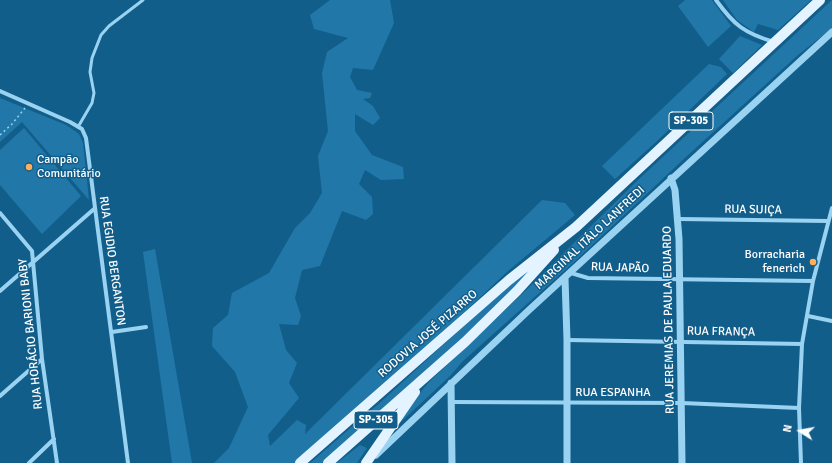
<!DOCTYPE html>
<meta charset="utf-8">
<style>
body{margin:0}
#map{position:relative;width:832px;height:463px;overflow:hidden;background:#125e8b;font-family:Signika,sans-serif}
canvas{display:block}
.north{position:absolute;left:780px;top:411px;width:40px;height:40px;-webkit-text-stroke:3px #125e8b;paint-order:stroke;rotate:281deg;font-size:11px;font-weight:700;line-height:16px;text-align:center;color:#fff}
.north::after{content:'';display:block;margin:auto;width:14px;height:18px;background:#fff;clip-path:polygon(50% 0,100% 100%,50% 72%,0 100%)}
</style>
<div id="map">
<canvas width="832" height="463"></canvas>
<div class="north">N</div>
</div>
<script>
const ctx = document.querySelector('canvas').getContext('2d');
ctx.lineJoin = 'round';
function fillPath(path, color) { ctx.fillStyle = color; ctx.fill(path, 'evenodd'); }
function stroke(path, color, width, dash) { ctx.strokeStyle = color; ctx.lineWidth = width; ctx.lineCap = dash ? 'butt' : 'round'; ctx.setLineDash(dash || []); ctx.stroke(path); }
function drawText(font, color, halo, rows, align = 'center') {
  ctx.font = font + ' Signika,sans-serif'; ctx.lineWidth = 3; ctx.setLineDash([]); ctx.textBaseline = 'middle'; ctx.strokeStyle = halo; ctx.fillStyle = color; for (const [text, x, y, turn = 0] of rows) {
    ctx.save(); ctx.translate(x, y); ctx.rotate((+turn || 0) * Math.PI / 180); ctx.textAlign = isNaN(turn) ? turn : align; if (halo) ctx.strokeText(text, 0, 0); ctx.fillText(text, 0, 0); ctx.restore();
  }
}
fillPath(new Path2D(`
 M330,0h60l4,23 -21,47 -20,-2 -3,9 7,13 15,3 -2,5 -7,1 10,7 7,12 -7,7 -18,-11v17l17,24 31,12 1,12 -23,1 -16,-10 -6,14 13,13 1,17 -7,6 -24,-9 -22,55 -18,4 -7,28 6,18 -3,9 -19,-1 7,26 11,13 -8,20 10,15 -31,37 2,11 27,-26 9,5 -1,9 237,-234 23,3 10,12 -67,56 -84,79 -129,113h-81l15,-15 19,-41 -13,-35 -23,-26 1,-18 15,-13 4,-22 37,-20 26,-45 15,-15 12,-20 -4,-37 10,-25 -6,-58 5,-21 21,-14 -34,-9 -4,-14z
 M685,0h27l19,26 -23,21 -30,-41z
 M723,0h88l-33,30 -20,-6 -4,8 -17,-12z
 M832,0v28l-34,27 -111,101 -113,106 -111,99 -14,16 -62,58 41,-52 94,-89 117,-115z
 M740,36l22,9 -29,28 -14,-14z
 M709,64l12,3 6,7 -71,68 -41,37 -13,-13z
 M0,98l66,27 13,9 4,9 6,57 -67,-78 -22,20z
 M24,128l57,68 -39,38 -42,-49v-35z
 M155,249l37,214h-20l-29,-211z
 M534,265l-20,24 -53,50 -139,124h-12l73,-63 108,-99z
 M360,445l7,3 -10,15h-20z`), '#2178a8');
stroke(new Path2D(`
 M0,135l12,-11 13,-16`), '#9ad2f1', 1.5, [2, 3]);
stroke(new Path2D(`
 M78,127l14,-24 2,-10 -4,-21 2,-14 9,-23 8,-9 34,-26`), '#9ad2f1', 3);
stroke(new Path2D(`
 M716,0c18,25 28,33 58,42
 M0,91l70,31 12,7 4,9 42,325
 M0,213l32,38 10,108 15,104
 M679,219l149,2
 M571,273l17,5 225,3
 M0,291l94,-82
 M808,316l24,5
 M112,332l34,-5
 M567,340l235,4
 M0,396l42,-37
 M450,402l232,1 117,5
 M29,463l25,-24
 M801,463l-2,-55 3,-64 11,-63 19,-73`), '#9ad2f1', 4);
stroke(new Path2D(`
 M671,178l4,12 4,49 3,224
 M565,278l2,62v123
 M451,383l1,80
 M376,455l153,-145 303,-278`), '#9ad2f1', 7);
stroke(new Path2D(`
 M300,463l209,-183 67,-53 244,-227
 M328,463l137,-121 52,-51 37,-41
 M366,463l49,-71`), '#e3f3ff', 10);
for (const [x, y, r, color] of [
 [29,167,4,"#ffaf59"],
 [813,262,4,"#ffaf59"]
]) { const dot = new Path2D(); dot.arc(x, y, r, 0, 2 * Math.PI); ctx.fillStyle = color; ctx.fill(dot); stroke(dot, '#125e8b', 1.5); }
for (const [x, y, w] of [
 [691,121,44],
 [376,420,44]
]) { const box = new Path2D(); box.roundRect(x - w / 2, y - 9, w, 18, 3); ctx.fillStyle = '#125e8b'; ctx.fill(box); stroke(box, '#fff', 1); }
drawText('bold 11px', '#fff', null, [
 ["SP-305",691,121],
 ["SP-305",376,420]
]);
drawText('12px', '#fff', '#125e8b', [
 ["Campão",37,160],
 ["Comunitário",37,174],
 ["Borracharia",805,255,"right"],
 ["fenerich",805,269,"right"]
], 'left');
drawText('12px', '#fff', '#125e8b', [
 ["RUA SUIÇA",753,210,1],
 ["MARGINAL ITÁLO LANFREDI",590,238,-43],
 ["RUA EGIDIO BERGANTON",112,261,82],
 ["RUA JAPÃO",620,268,2],
 ["RUA JEREMIAS DE PAULA EDUARDO",669,320,-91],
 ["RUA FRANÇA",721,332,1],
 ["RUA HORÁCIO BARIONI BABY",31,334,-96],
 ["RODOVIA JOSÉ PIZARRO",428,334,-41],
 ["RUA ESPANHA",613,393]
]);
</script>
